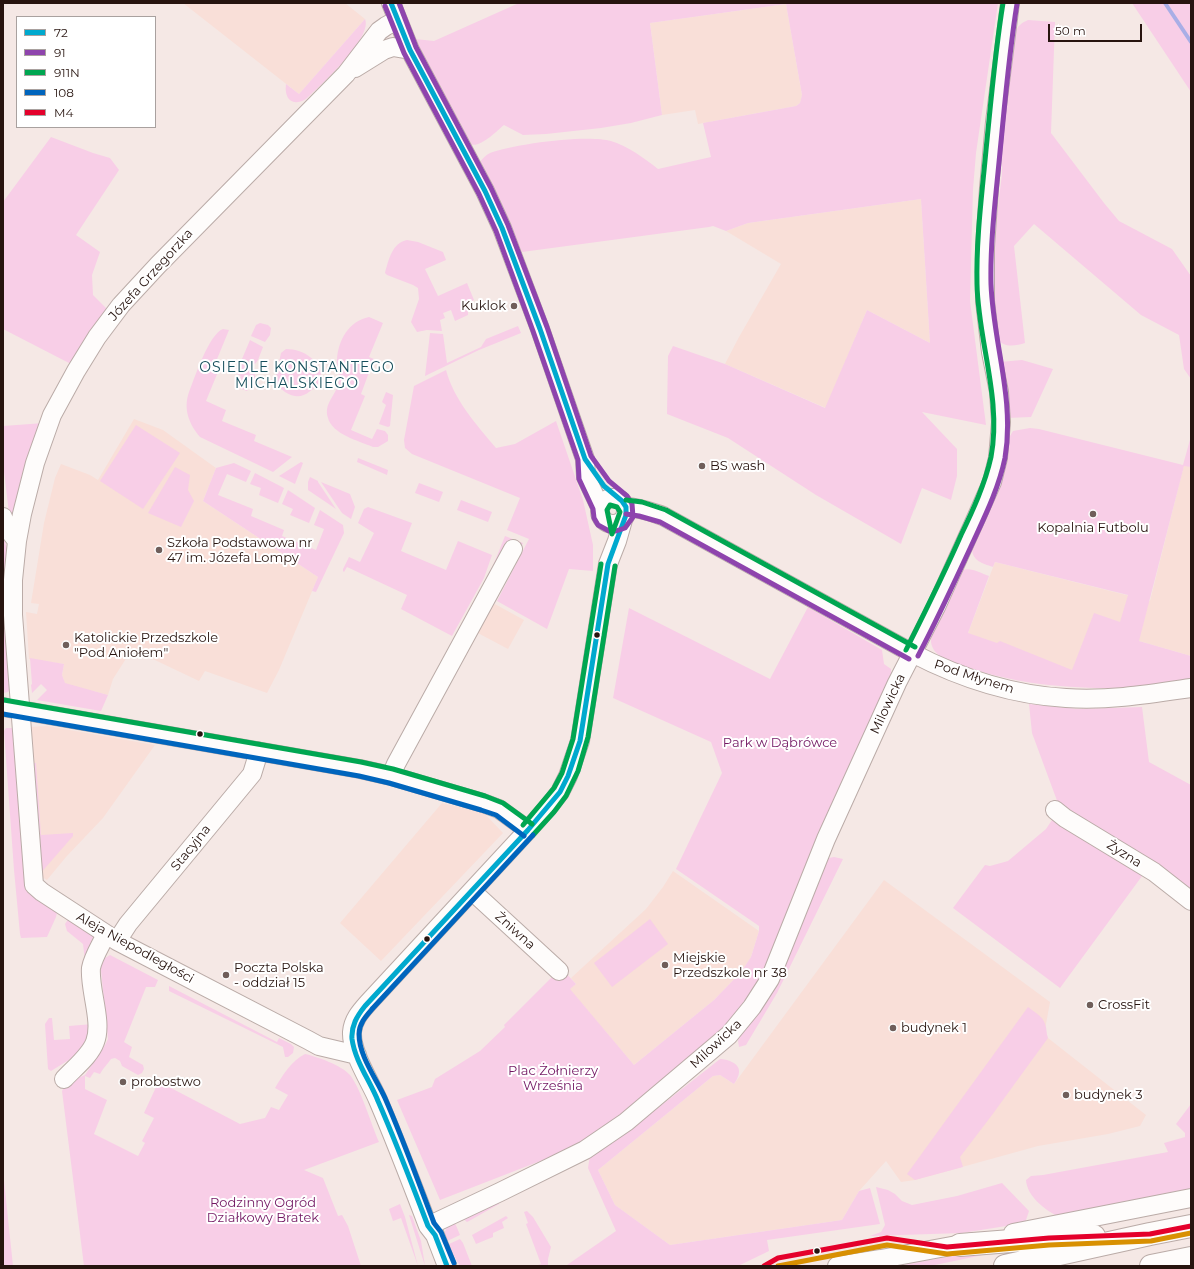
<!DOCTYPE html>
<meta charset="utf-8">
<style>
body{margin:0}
#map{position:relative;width:1194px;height:1269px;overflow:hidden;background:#f5e8e5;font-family:Montserrat,sans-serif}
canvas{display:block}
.frame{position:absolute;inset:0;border:4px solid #27140f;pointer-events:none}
.legend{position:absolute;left:16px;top:16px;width:140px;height:112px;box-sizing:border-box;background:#fff;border:1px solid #a9a19f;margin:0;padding:5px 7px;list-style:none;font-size:12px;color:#27140f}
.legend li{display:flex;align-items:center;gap:8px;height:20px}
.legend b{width:20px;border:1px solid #a9a19f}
.scale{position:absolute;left:1048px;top:24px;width:94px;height:18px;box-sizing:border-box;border:2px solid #27140f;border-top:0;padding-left:5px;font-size:12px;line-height:14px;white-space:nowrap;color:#27140f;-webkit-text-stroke:3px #fff;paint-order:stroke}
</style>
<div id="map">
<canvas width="1194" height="1269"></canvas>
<div class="frame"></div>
<ul class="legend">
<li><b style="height:5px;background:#00a9ce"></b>72</li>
<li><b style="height:5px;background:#8e44ad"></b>91</li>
<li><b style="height:5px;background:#00a651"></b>911N</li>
<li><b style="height:5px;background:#0065bd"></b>108</li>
<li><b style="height:5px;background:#e4002b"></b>M4</li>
</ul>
<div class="scale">50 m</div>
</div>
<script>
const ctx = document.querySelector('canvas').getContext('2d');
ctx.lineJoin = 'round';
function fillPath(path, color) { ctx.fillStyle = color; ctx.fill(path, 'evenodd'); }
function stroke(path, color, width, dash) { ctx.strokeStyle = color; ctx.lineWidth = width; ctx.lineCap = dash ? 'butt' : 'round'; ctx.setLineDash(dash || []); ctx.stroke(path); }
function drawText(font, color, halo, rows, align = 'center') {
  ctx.font = font + ' Montserrat,sans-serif'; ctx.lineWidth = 4; ctx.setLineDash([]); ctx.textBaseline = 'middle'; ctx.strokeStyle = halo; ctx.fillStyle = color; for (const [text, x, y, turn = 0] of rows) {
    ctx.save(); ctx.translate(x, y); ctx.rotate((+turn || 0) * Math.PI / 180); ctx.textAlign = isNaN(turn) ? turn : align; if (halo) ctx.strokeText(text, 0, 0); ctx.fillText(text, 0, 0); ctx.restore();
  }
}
fillPath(new Path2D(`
 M183,3h162l20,16 -66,75z
 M786,4l16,91 -2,8 -4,3 -33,6 -65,12 -3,-14 -33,5 -12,-92z
 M921,199l9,144 -63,-33 -41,98 -101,-44 14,-27 42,-73 -55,-33 22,-8z
 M134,419l29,11 53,38 -13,33 115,76 -39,93 -12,23 -62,-22 -6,10 -61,-29 -9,2 -16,25 -5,16 -43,-11 -3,-9 2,-11 -35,-5 -3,-47 11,2 2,-10 -8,-1 13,-80 11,-45 6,-14 29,11 8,5z
 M1184,465l7,2v189l-52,-15 -67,38 -107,-38 30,-79 155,39z
 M493,603l31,17 -16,29 -32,-17z
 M47,726l108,19 -52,73 -37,39 -19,23 -8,-5 -10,-148z
 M442,803l41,9 20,21 -122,128 -41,-38z
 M673,871l86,60 -8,26 -10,15 -27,28 -80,65 -65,-76 7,-5 -5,-6 75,-69 17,-22z
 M884,880l166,122 -4,22 -1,8 3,6 98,77 -6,11 -32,8 -70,12 -123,34 -14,2 -15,-21 -27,30 -17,29 -172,25 -55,-40 -17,-35 115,-94 7,-1 14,9z`), '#f9dfd8');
fillPath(new Path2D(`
 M519,3h479l-22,150 -3,36 -3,112 16,124 -64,-13 35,37v27l-6,24 -29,-12 -21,56 -85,-49 -88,-57 -61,-24 1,-58 5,-10 52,18 100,44 42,-98 63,33 -9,-144 -173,24 -22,8 -13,-5 -4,1 -187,25 -43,-89c3,-4 7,-8 11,-10 23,-9 98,-19 121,-12 17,5 33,17 47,28l53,-12 -8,-34 93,-17 4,-3 2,-8 -16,-91 -136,19 12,92 -31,8 -30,5 -55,6 -23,1 -19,-10c-7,6 -25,24 -34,19l-25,-44 -30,-61 19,2z
 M1132,3h59v89z
 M365,19c8,19 -45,67 -59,80 -14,8 -22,0 -20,-15l13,10z
 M1028,20l27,2 -4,111 53,70 15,18 53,28 19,27v103l-7,-10 -5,-34 -38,-20 -107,-91 -20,22 11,97c-9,3 -22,5 -27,-4l-5,-41 1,-59 8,-65v-41l13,-101c3,-6 6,-9 13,-12z
 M51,137l42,16 17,5 9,12 -43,65 24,17 -8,23 1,20 15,15 -34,52 -5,1 -66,-34v-127z
 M407,240l11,2 25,10 3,8 -21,9 13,27 29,-13 7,17 -6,3v12l-13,6 -4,-11 -8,3 2,5 -5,2 2,11 -15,-1 -10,2 -6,-10 8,-23 -1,-11 -5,-3 -26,-10 -2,-2c4,-14 7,-30 22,-33z
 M369,317l14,6 -14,34 5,2 -13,35 4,2 -14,34 21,9 5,-10 8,2 3,4v6l-10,6h-5c-14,-6 -41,-13 -45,-29 -5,-15 9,-23 11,-37 1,-7 -2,-14 -2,-21 1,-20 12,-39 32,-43z
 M260,323l8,2 3,3 -1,7 -5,7 -14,-6 5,-11z
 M518,326l3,7 -42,17 -54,26 5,-43 13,1 4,29 34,-16 5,-8z
 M223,329l6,1 -14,34 5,3 -14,34 20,9 -4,11 34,14 -2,6 38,16 -19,15 -73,-35c-11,-13 -17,-28 -11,-45 6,-15 20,-58 34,-63z
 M250,340l13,7 -5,13 -3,4 -13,-5z
 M286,349c18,0 38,13 35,32 -12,12 -20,21 -36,11 -5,-4 -9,-6 -10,-12l6,-27z
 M1022,360l31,9 -22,48 -25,1 -6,-56z
 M240,363l10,5 5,5v7l-8,11 -11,-4 5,-11 -6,-3z
 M446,370c8,30 30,54 50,78l19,-4 41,-23 27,79 10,45v26l-24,-2 -22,60 -50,-28 32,-62 -22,-9 13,-32 -108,-44 -7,-6 -1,-8 10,-54z
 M386,392l7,3 -3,31 -2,1 -9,-3 7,-19 -4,-3z
 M44,423l-31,92 -4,-2 -6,-50v-37z
 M136,425l44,28 -37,56 -43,-28z
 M1030,428l9,1 144,36 8,-29v31l-7,-1 -45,175 52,15v23c-28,4 -56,9 -84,9 -49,0 -100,-6 -146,-23 -12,-5 -28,-8 -30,-23 -1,-14 24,-56 31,-72 10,-3 18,3 27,6l-21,57 29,10 3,-2 72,29 22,-57 26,9 8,-27 -133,-33 -2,5c-11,-4 -21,-6 -21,-19l35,-98 3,-14 3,-5z
 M358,458l30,12 -1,5 -30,-13z
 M301,462l2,1 -8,21 -16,-8z
 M234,463l17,8 -5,11 -19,-8 -9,21 35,14 -2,7 33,14 -2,6 34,14 8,-21 -10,-4 6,-15 23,15 1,8 -28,59 -4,-1 6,-14 -115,-76 13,-33z
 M175,467l15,8 -2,15 6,11 -13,26 -33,-14z
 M255,473l29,15 -6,15 -19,-8 2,-7 -11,-4z
 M310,477l8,4v1l18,27 -28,-19v-8z
 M321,482l29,12 5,13 -4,12 -9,-6z
 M419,483l24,9 -4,10 -24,-9z
 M288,490l27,18 -6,15 -19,-8 3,-6 -11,-5z
 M461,500l31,12 -4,10 -31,-12z
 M368,507l44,16 -11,28 45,19 12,-29 34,14 -8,23 -32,58 -51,-27 6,-14 -60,-28 -3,5 -1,-1v-2l6,-12 11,5 14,-29 -16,-10 6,-14z
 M3,535l5,17 3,137 -3,3 -5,1z
 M505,536l18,7 -3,7 -32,28z
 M808,607l74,43 2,14 7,5v7l-122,285 -11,23 -31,39 -25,27 -63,54 -53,36 -20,11 -126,49 -43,-100 35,-13 3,-8 45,-28 25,-24 -1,-2 57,-57 15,16 -6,5 64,76 80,-65 27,-28 10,-15 8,-26v-5l-83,-57 46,-96 -11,-31 -98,-44 16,-90 141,71z
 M30,658l34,6 -2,11 3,8 43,12 -7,16 -64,-11 10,-10 -6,-6 -9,9 -1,-8 1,-1z
 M1029,704l49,5 64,-2 7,55 42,23v110l-132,-89 -27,-73z
 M6,728h8l15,149 28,35 -1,5 -9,20 -26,1 -1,-4 -6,-64 -10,-139z
 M32,763h4l5,72 32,-2v3l-34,39z
 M1054,817l91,55 -85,116 -107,-80 32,-43 5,1 18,-5 38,-32z
 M834,857l9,2 -66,134 -31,52 -7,2 -1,-6 2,-8 83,-171 6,-4z
 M69,918l29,18 -13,25 -2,-17 -16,-13 -2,-7z
 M650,919l18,25 -56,43 -18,-24z
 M110,955l48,25 -3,7h-9l-22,55 8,5 -3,10 14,8 1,4 -2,4 -4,2 -16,-9 -2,-5 -5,-3 -4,1c-4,6 -8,9 -11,15l-6,-2 -4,6 -5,-2v13l22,11 -13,34 44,22 7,-13 -3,-2 12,-23 -10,-5 13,-28 14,3 69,36 25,-6 6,-11 8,3 9,-15 -13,-7c7,-12 17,-28 30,-34 13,3 36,11 45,21 11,14 21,49 29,67l-75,28 19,8 15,38 4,-1 6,11 13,40h-277l-22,-175 4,-8 19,-8 20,-30 3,-6 -8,-78z
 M169,986l108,56 2,-4 12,6 3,3 -1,6 -5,4h-3l-2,-10 -114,-56z
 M1028,1007c6,5 15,9 17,17 2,5 1,9 3,14l-56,77 -32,42 3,10 -48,13 -8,-6z
 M49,1018h3l2,22 16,-1 -1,-13 24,-2 -8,26 -34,21 -3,-2 -3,-45z
 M720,1059c7,0 20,4 19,13 0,4 -3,9 -5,12l-14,-9 -7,1 -115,94 17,35 55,40 172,-25 17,-29 11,-3 10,36 -113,16 2,11 -31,15h-171v-1l49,-34 -28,-63 2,-13 59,-40z
 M1191,1104v87l-134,25c-13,-7 -30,-20 -31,-36l5,-4 12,-1 125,-23 -4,-9 21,-6v-4l-9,-9z
 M3,1171l10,95h-10z
 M1002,1183l27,28 -4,12 -63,10 -92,3 11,-4 4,-7 -9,-38 12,3 7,4 7,7 10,4 45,-9z
 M499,1200v4l-30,17 -2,1 -6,-5z
 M400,1204l5,13 13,49 -17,-48 -8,3 -4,-12z
 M527,1211l6,6 18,30 -3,12v7h-13l6,-2 -15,-40 2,-1 -4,-11z
 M409,1215l3,1 9,25 4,25z
 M506,1216l2,2 -6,4 2,6 -11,5v4l-17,7 -4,-9z
 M455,1223l5,12 -17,8 1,-9 3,-7z
 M460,1239l3,4 9,23h-12l-12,-20 1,-2z
 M1013,1245h18l-101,21h-32z`), '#f8cee7');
stroke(new Path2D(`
 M1165,3l26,39`), '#a9aee6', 4);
const minor = new Path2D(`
 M391,3l19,47 75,141 17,37 38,101 45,130 1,18 14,30
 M355,68l29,-18 9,-3 17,3
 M600 511a13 13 0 1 1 26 0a13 13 0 1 1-26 0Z
 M626,507c13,0 25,5 37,9l249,137c48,25 100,42 154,45 42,3 84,-4 125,-10
 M3,517l4,11 10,13
 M3,707l357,62 31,7 92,27 16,6 29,21
 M391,776l5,-12 117,-215
 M1055,810l10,8 89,54 37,29
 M472,891l87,80
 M117,941l11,-17 124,-150 4,-13 2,-10
 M357,1055l-38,-9 -11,-6 -191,-99 -75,-49 -8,-7 -21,-270v-35l4,-39 5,-27 13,-51 17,-48 24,-44 21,-34 24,-32 37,-40 188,-191 33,-43 7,-5 11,-6
 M64,1079c10,-11 26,-23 31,-37 8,-20 -6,-53 -4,-74 2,-11 10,-23 15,-34
 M428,1226l72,-34 85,-42 41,-28 103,-87 23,-28 18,-28 56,-140 71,-156 39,-76 41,-91 15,-34 6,-24 3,-36 -2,-30 -8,-40 -6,-51v-54l4,-59 6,-66 15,-119
 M1013,1233l178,-35
 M447,1266l-12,-31 -7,-9c-16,-42 -32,-84 -50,-126 -8,-19 -27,-47 -26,-68 1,-12 8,-20 16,-29l160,-173 22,-25 10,-13 8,-16 12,-35 28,-177 9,-23 6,-21
 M837,1266l44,-7 92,-17`);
const highway = new Path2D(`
 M960,1245l89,-7 45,-2
 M1005,1266l145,-32 41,-8
 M1151,1266l40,-8`);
stroke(minor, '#baaba7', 20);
stroke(highway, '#baaba7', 24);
stroke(minor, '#fefcfb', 18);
stroke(highway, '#fefcfb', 22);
stroke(new Path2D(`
 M391,3l19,47 75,141 17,37 38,101 45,130 19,27 18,15 4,6v8l-18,49 -28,177 -12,35 -8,16 -32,38 -163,176c-8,10 -14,20 -13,33 3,22 18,42 26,62 18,41 34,83 50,125l7,9 12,31`), '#00a9ce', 5);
stroke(new Path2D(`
 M385,6l19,47 75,141 17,37 37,100 45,129 1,19 14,30 1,9 4,7 11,6h7l9,-3 8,-11 -1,-13 -5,-8 -18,-15 -18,-25 -44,-129 -39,-102 -17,-37 -75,-141 -17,-44
 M626,514l13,2 21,6 249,137
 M918,656c20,-38 38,-77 56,-116 12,-26 25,-53 31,-82 10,-59 -12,-116 -14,-174 -1,-44 5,-88 9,-132 5,-50 9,-99 17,-148`), '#8e44ad', 5);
stroke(new Path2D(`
 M626,500l16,2 24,8 249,137
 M610,505l7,2 3,5 -8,22 -5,-24z
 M906,650c19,-38 38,-76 55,-115 12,-25 24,-51 30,-78 11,-58 -13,-116 -14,-173 -1,-45 5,-90 9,-134 5,-49 9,-98 17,-147
 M4,700l357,62 32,7 92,27 18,7 29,21
 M566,796l12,-25 10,-34 27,-171
 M523,825l31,-37 8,-15 11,-34 28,-175
 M533,835l21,-23 12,-16`), '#00a651', 5);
stroke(new Path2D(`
 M3,714l356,62 30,7 92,27 15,5 28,21
 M454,1263l-13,-31 -7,-9c-16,-42 -31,-84 -49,-125 -9,-20 -26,-42 -26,-64 0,-11 8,-19 14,-26l160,-173`), '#0065bd', 5);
stroke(new Path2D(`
 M764,1266l14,-8 109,-20 60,9 102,-9 101,-4 41,-8`), '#e4002b', 5);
stroke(new Path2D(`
 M778,1266l109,-21 60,9 102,-9 102,-4 40,-8`), '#d89002', 5);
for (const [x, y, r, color] of [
 [514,306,4,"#6f5e5a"],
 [702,466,4,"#6f5e5a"],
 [1093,514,4,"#6f5e5a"],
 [159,550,4,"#6f5e5a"],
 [597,635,3.5,"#27140f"],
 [66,645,4,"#6f5e5a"],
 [200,734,3.5,"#27140f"],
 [427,939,3.5,"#27140f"],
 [665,965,4,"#6f5e5a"],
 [226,975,4,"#6f5e5a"],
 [1090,1005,4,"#6f5e5a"],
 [893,1028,4,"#6f5e5a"],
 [123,1082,4,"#6f5e5a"],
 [1066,1095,4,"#6f5e5a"],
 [817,1251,3.5,"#27140f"]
]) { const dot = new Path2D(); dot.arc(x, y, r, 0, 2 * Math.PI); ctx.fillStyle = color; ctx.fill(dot); stroke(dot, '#fff', 1.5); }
drawText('13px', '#27140f', '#fff', [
 ["Józefa Grzegorzka",151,275,-48],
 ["Pod Młynem",974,677,18],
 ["Milowicka",888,704,-65],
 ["Stacyjna",191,848,-51],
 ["Żyzna",1124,854,32],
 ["Żniwna",515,931,42],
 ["Aleja Niepodległości",135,948,29],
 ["Milowicka",716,1044,-43]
]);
drawText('13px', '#27140f', '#fff', [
 ["Kuklok",506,306,"right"],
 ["BS wash",710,466],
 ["Kopalnia Futbolu",1093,528,"center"],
 ["Szkoła Podstawowa nr",167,543],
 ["47 im. Józefa Lompy",167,558],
 ["Katolickie Przedszkole",74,638],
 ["\"Pod Aniołem\"",74,653],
 ["Miejskie",673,958],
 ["Przedszkole nr 38",673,973],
 ["Poczta Polska",234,968],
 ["- oddział 15",234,983],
 ["CrossFit",1098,1005],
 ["budynek 1",901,1028],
 ["probostwo",131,1082],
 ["budynek 3",1074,1095]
], 'left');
drawText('13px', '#721662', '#fff', [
 ["Park w Dąbrówce",780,743],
 ["Plac Żołnierzy",553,1071],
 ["Września",553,1086],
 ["Rodzinny Ogród",263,1203],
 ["Działkowy Bratek",263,1218]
]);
ctx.letterSpacing = '1px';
drawText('14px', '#174f5c', '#fff', [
 ["OSIEDLE KONSTANTEGO",297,368],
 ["MICHALSKIEGO",297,384]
]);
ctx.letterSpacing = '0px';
</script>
